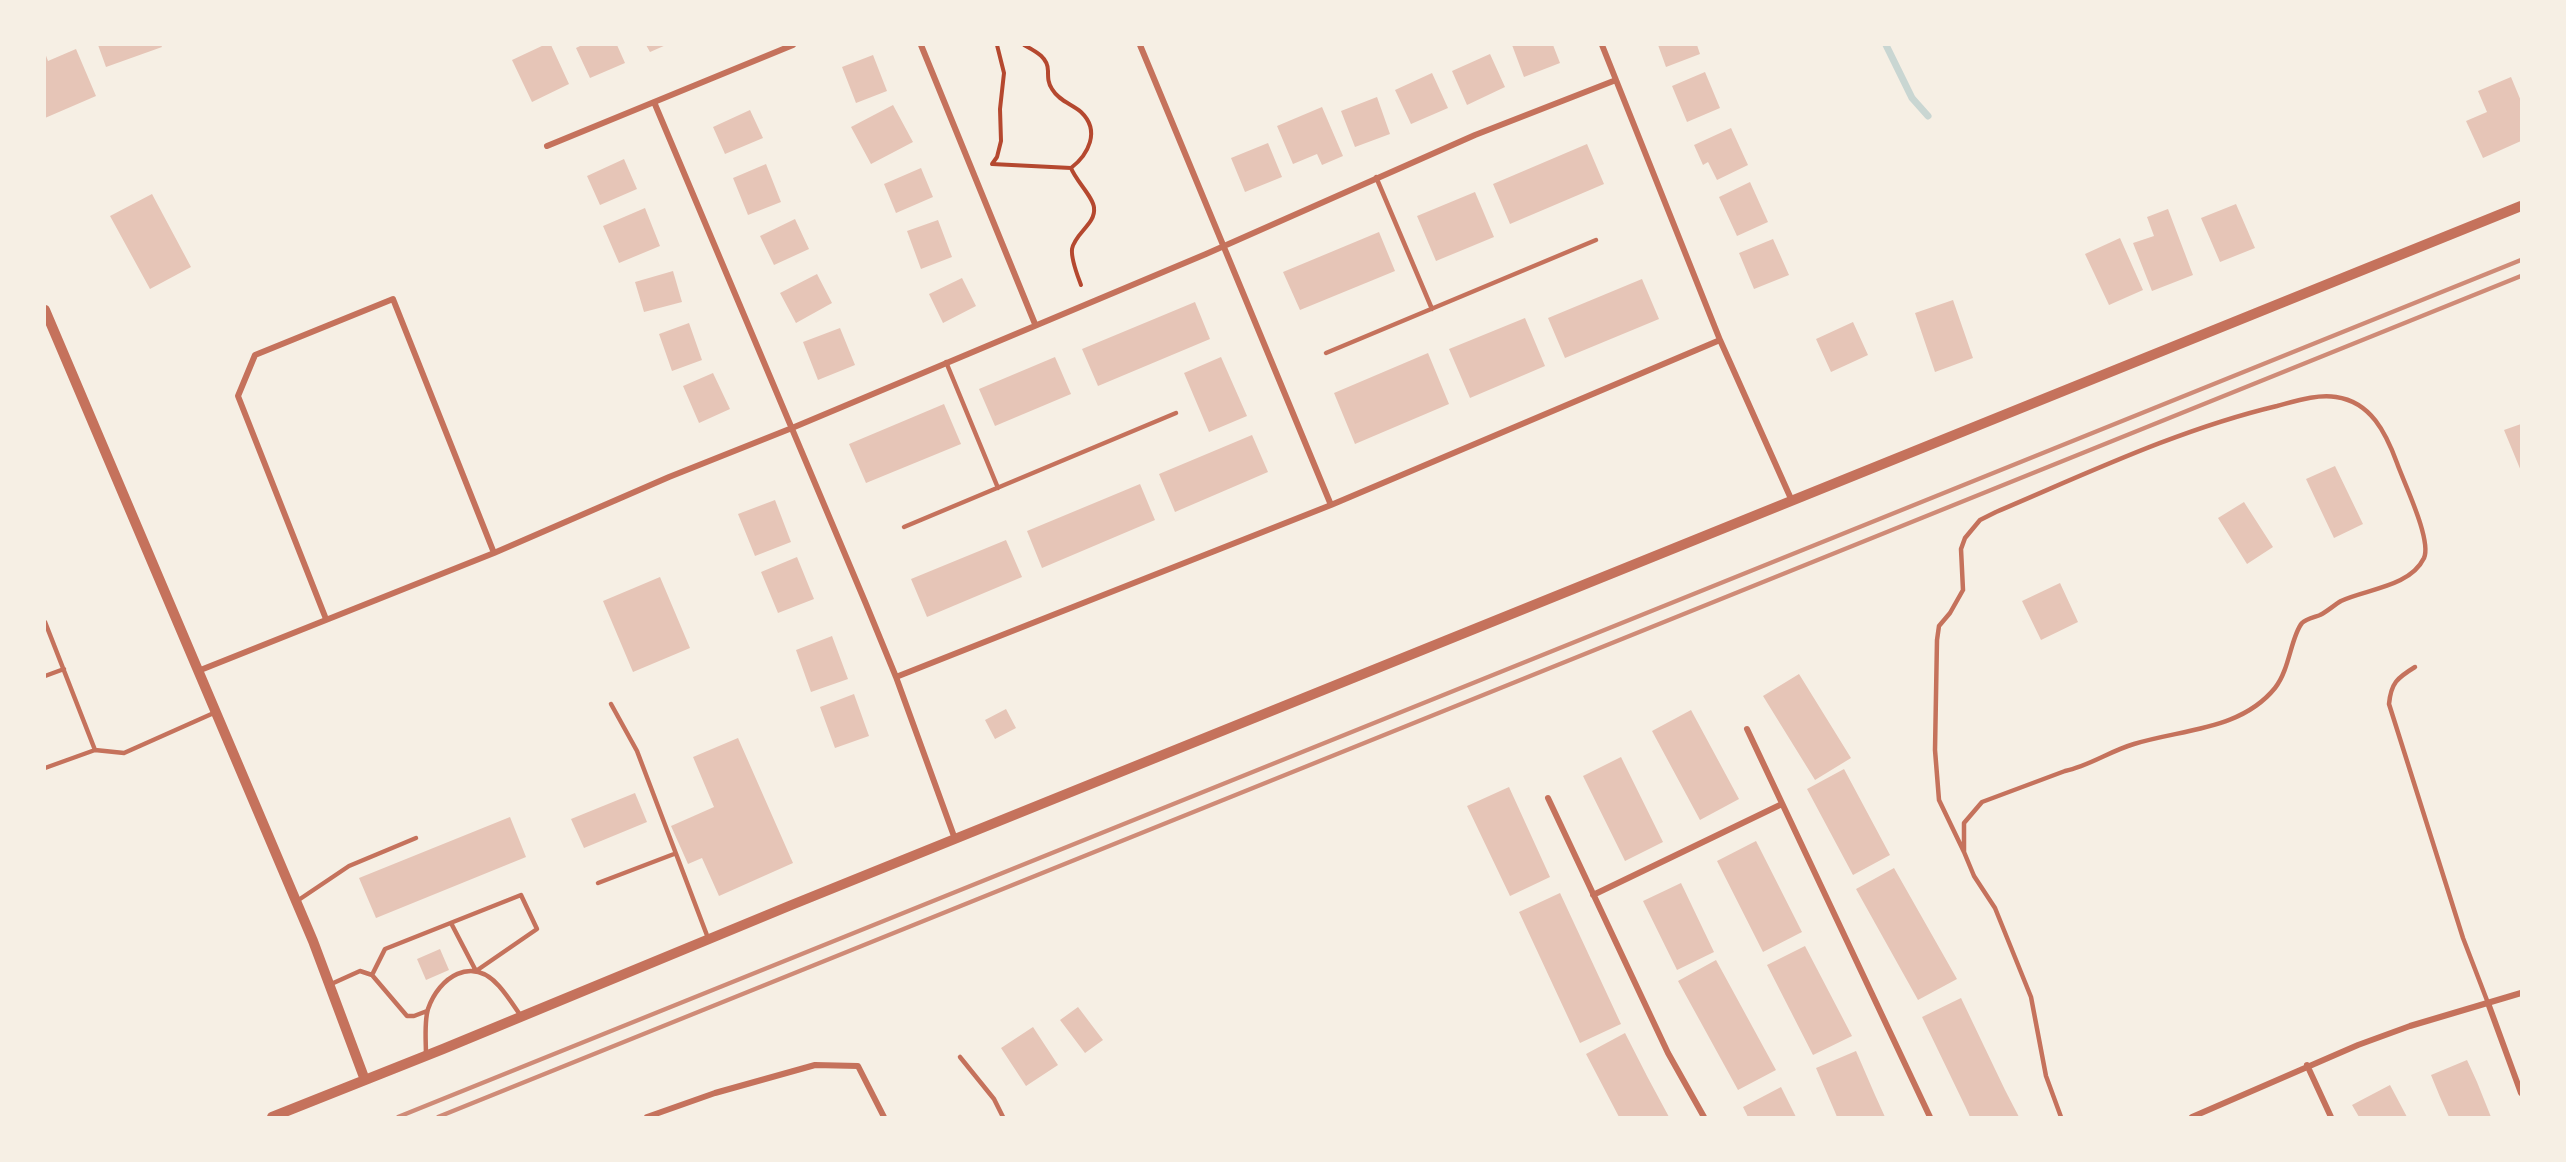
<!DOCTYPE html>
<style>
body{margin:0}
#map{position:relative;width:2566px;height:1162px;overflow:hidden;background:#f6efe4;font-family:Raleway,sans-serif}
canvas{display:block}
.frame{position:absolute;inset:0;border:46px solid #f6efe4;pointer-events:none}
</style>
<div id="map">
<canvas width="2566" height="1162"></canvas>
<div class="frame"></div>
</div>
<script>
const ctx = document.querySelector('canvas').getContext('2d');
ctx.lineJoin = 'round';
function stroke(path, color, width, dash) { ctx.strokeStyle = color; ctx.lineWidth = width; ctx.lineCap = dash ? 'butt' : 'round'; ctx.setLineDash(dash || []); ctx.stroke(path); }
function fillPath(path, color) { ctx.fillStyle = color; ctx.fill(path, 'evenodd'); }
stroke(new Path2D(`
 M1886,45l26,53 16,18`), '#c9d6d2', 7);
fillPath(new Path2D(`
 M98,45h63l1,2 -56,20z
 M544,45h7l18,39 -37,18 -20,-42z
 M582,45h35l8,18 -35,15 -14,-30z
 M646,45h20l-16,7z
 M1512,45h41l7,18 -36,14z
 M1658,45h39l3,9 -34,13z
 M76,49l20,47 -51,22v-65l3,8z
 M1490,54l15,33 -38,18 -15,-34z
 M873,55l14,36 -31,12 -14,-36z
 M1705,72l15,36 -33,14 -15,-36z
 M1432,73l16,35 -37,16 -16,-34z
 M2511,77l10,24v40l-38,17 -17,-37 21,-9 -9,-21z
 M1377,97l13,37 -35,13 -14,-36z
 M893,105l20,37 -42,22 -20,-37z
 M1322,107l21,49 -21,9 -5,-11 -24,10 -16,-38z
 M750,110l13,28 -38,16 -12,-27z
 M1731,128l17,37 -31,15 -9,-18 -5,3 -9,-20z
 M1268,143l14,34 -37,15 -14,-34z
 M1587,144l17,40 -94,40 -17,-40z
 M624,159l13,30 -37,16 -13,-29z
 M766,164l15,38 -33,13 -15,-37z
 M921,168l12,29 -37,16 -12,-29z
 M1750,182l18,40 -31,14 -18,-39z
 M1475,192l19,45 -58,24 -19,-45z
 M152,194l39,73 -41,22 -40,-73z
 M2236,204l19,44 -35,14 -19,-44z
 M645,208l15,38 -41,17 -16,-37z
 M2168,209l25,66 -41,16 -19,-48 21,-7 -7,-19z
 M795,219l14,30 -35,16 -14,-29z
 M938,220l14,37 -31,12 -14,-38z
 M1379,232l16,39 -95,39 -17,-38z
 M2120,238l23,52 -34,15 -24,-51z
 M1773,239l16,36 -35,14 -15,-36z
 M673,271l9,31 -38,10 -9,-30z
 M817,274l15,29 -36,20 -16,-30z
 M962,278l14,28 -33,17 -14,-29z
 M1642,279l17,40 -94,39 -17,-40z
 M1953,300l20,58 -38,14 -20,-59z
 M1195,302l15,37 -112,47 -16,-37z
 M1525,318l20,48 -75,32 -21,-49z
 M1853,322l15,33 -37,17 -15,-33z
 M689,323l13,37 -30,11 -13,-37z
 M840,328l15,37 -37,15 -15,-38z
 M1428,353l21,51 -94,40 -21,-51z
 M1055,357l16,37 -76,32 -16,-37z
 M1221,357l26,59 -38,16 -25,-59z
 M713,373l17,36 -31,14 -16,-37z
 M944,404l17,40 -95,39 -17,-39z
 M2521,424v47l-17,-41z
 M1252,435l16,37 -93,40 -16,-38z
 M2335,466l28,58 -29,14 -28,-59z
 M1140,484l15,36 -113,48 -15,-37z
 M775,500l16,42 -36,14 -17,-42z
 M2244,502l29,45 -26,17 -29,-46z
 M1006,540l16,37 -95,40 -16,-38z
 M797,557l17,42 -36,14 -17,-41z
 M660,577l30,71 -57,24 -30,-71z
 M2060,583l18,39 -37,18 -19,-39z
 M832,636l16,43 -37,13 -15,-42z
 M1799,674l52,84 -36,22 -52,-84z
 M854,694l15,42 -34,12 -15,-41z
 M1006,709l10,19 -21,11 -10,-19z
 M1691,710l48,89 -39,21 -48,-89z
 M738,738l55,125 -74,33 -17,-38 -14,6 -17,-38 43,-19 -21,-50z
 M1621,757l42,85 -38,19 -42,-85z
 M1844,769l46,86 -37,20 -46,-86z
 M1509,787l41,90 -40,19 -43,-90z
 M635,793l12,29 -63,26 -13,-29z
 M510,817l16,40 -150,61 -17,-40z
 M1756,841l46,91 -39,20 -46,-91z
 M1894,868l63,111 -39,21 -62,-111z
 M1681,883l33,69 -37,18 -34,-69z
 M1560,893l61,131 -41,19 -61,-131z
 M1805,946l47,90 -39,19 -46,-90z
 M440,949l9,21 -23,10 -9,-21z
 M1716,960l60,110 -38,20 -60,-109z
 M1961,998l44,92 14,27h-49l-4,-9 -44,-91z
 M1078,1007l25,33 -18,13 -25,-33z
 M1033,1027l25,38 -32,21 -25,-38z
 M1625,1033l23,45 21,39h-50l-33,-63z
 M1856,1051l19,44 10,22h-48l-2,-5 -19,-44z
 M2467,1060l10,22 14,35h-42l-9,-20 -9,-22z
 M2390,1085l17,32h-48l-7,-12z
 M1781,1087l15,30h-48l-5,-10z`), '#e6c5b7');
stroke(new Path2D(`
 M992,164l79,4c17,-13 30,-37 10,-56 -9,-8 -22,-11 -29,-23 -4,-6 -4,-11 -4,-18 0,-14 -13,-20 -24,-26
 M992,164l5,-7 4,-16 -1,-32 4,-36 -7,-28
 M1071,168c5,13 23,30 23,40 2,16 -19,25 -22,41 -1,11 5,25 9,36`), '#b5482f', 4);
stroke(new Path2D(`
 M1376,177l56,132
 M1326,353l270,-113
 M946,362l52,126
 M904,527l272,-114
 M45,622l50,128
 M2415,667c-18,11 -24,16 -26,37l74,234 25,65
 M45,676l19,-7
 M611,704l26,47 71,187
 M45,768l50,-18 29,3 92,-41
 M1964,852l-25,-52 -4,-50 2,-110 2,-14 11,-13 13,-23 -2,-41 4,-11 15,-18 16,-8c92,-39 184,-83 281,-106 19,-5 40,-12 59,-9 35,5 50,36 61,66 7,20 35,77 27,95 -14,29 -58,31 -83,43 -7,4 -13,10 -21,14 -5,2 -14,4 -18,8 -11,13 -12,46 -27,65 -34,42 -92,41 -141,56 -24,7 -45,22 -69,27l-83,31 -18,21v29l10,24 21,32 36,89 15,79 15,41
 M598,883l76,-29
 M297,901l52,-35 67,-28
 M372,975l13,-26 136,-54 16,34 -61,42 -25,-48
 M329,985l31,-14 12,4 35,41h7l13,-5
 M426,1056c0,-15 -2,-34 2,-47 11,-32 44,-54 71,-23 8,9 15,20 22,30
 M960,1057l34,42 9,18`), '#c5725c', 4.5);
stroke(new Path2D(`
 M921,45l114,279
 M1140,45l191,460
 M1602,45l118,295 72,161
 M654,102l212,502 30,73 59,162
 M547,146l246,-101
 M326,619l-88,-223 17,-41 138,-56 101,254
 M198,671l296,-118 175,-76 123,-49 414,-174 269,-119 141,-55
 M896,677l435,-172 389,-165
 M1747,729l183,388
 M1548,798l120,255 36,64
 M1593,895l189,-91
 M2488,1003l33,90
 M2307,1065l24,52
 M647,1117l68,-24 100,-28 43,1 26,51
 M2192,1117l166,-72 52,-19 111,-33`), '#c5725c', 6);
stroke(new Path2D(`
 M45,310l268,631 52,139
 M272,1117l171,-68 346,-143 1732,-700`), '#c5725c', 10);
stroke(new Path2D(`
 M398,1117l2123,-857
 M438,1117l2083,-841`), '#cf8b77', 4.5);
</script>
